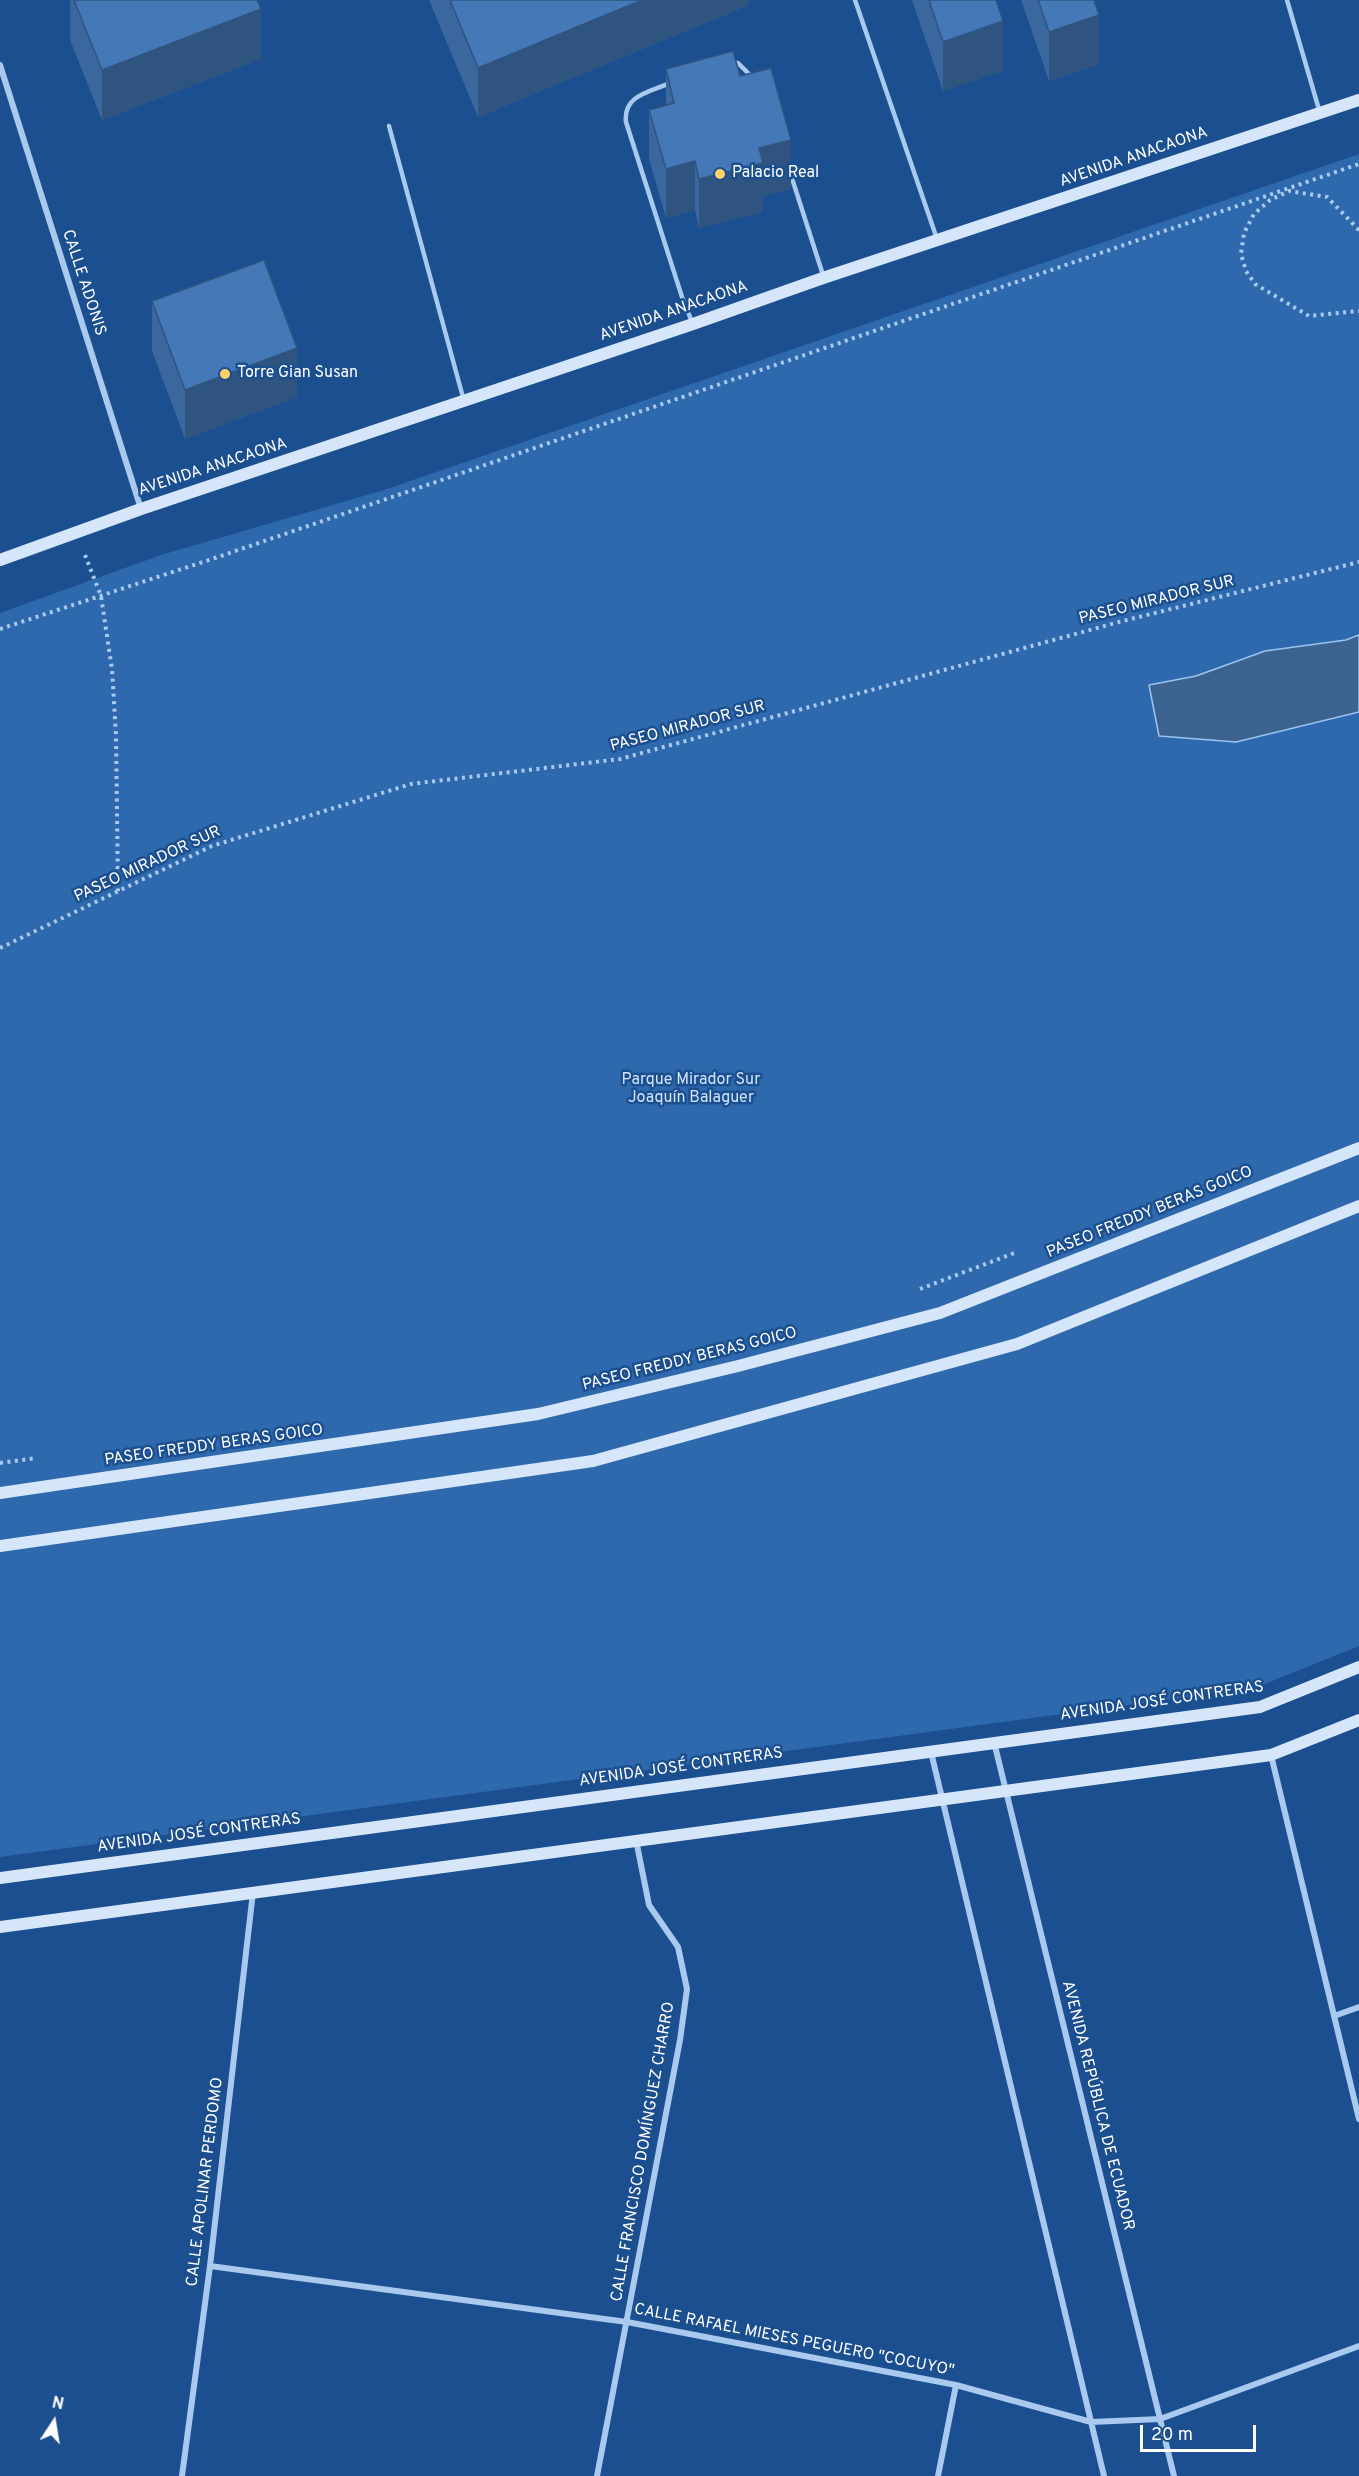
<!DOCTYPE html>
<meta charset="utf-8">
<style>
body{margin:0}
#map{position:relative;width:1359px;height:2476px;overflow:hidden;background:#1b4f8f;font-family:Overpass,sans-serif}
canvas{display:block}
.north{position:absolute;left:24px;top:2392px;width:60px;height:60px;-webkit-text-stroke:4px #1b4f8f;paint-order:stroke;rotate:12deg;font-size:16px;font-weight:700;line-height:24px;text-align:center;color:#fff}
.north::after{content:'';display:block;margin:auto;width:21px;height:27px;background:#fff;clip-path:polygon(50% 0,100% 100%,50% 72%,0 100%)}
.scale{position:absolute;left:1140px;top:2425px;width:116px;height:27px;box-sizing:border-box;border:3px solid #fff;border-top:0;padding-left:8px;font-size:18px;line-height:21px;white-space:nowrap;color:#fff;-webkit-text-stroke:4px #1b4f8f;paint-order:stroke}
</style>
<div id="map">
<canvas width="1359" height="2476"></canvas>
<div class="north">N</div>
<div class="scale">20 m</div>
</div>
<script>
const ctx = document.querySelector('canvas').getContext('2d');
ctx.lineJoin = 'round';
function fillPath(path, color) { ctx.fillStyle = color; ctx.fill(path, 'evenodd'); }
function stroke(path, color, width, dash) { ctx.strokeStyle = color; ctx.lineWidth = width; ctx.lineCap = dash ? 'butt' : 'round'; ctx.setLineDash(dash || []); ctx.stroke(path); }
function drawText(font, color, halo, rows, align = 'center') {
  ctx.font = font + ' Overpass,sans-serif'; ctx.lineWidth = 5; ctx.setLineDash([]); ctx.textBaseline = 'middle'; ctx.strokeStyle = halo; ctx.fillStyle = color; for (const [text, x, y, turn = 0] of rows) {
    ctx.save(); ctx.translate(x, y); ctx.rotate((+turn || 0) * Math.PI / 180); ctx.textAlign = isNaN(turn) ? turn : align; if (halo) ctx.strokeText(text, 0, 0); ctx.fillText(text, 0, 0); ctx.restore();
  }
}
fillPath(new Path2D(`
 M1359,154v1492l-104,42 -1255,169v-1244l161,-58 223,-65z`), '#2e69ad');
const water = new Path2D(`
 M1359,635v77l-123,30 -77,-6 -10,-51 47,-9 69,-25 81,-11z`);
fillPath(water, '#3c6290');
stroke(water, '#9cc4f0', 1.5);
stroke(new Path2D(`
 M1359,230l-32,-33 -38,-6 -19,9 -16,14 -10,19 -3,21 5,17 9,13 54,32 50,-5
 M85,555l16,41 11,73 4,66 2,156
 M0,629l218,-72 1141,-393
 M0,948l212,-102 199,-62 209,-25 499,-137 240,-60
 M920,1289l97,-37
 M0,1463l37,-5`), '#a9c9ee', 4, [3, 4.5]);
stroke(new Path2D(`
 M855,0l82,239
 M1287,0l33,113
 M731,63h7l15,15
 M670,83c-20,9 -47,12 -44,39l56,175 10,25
 M389,126l75,275
 M789,169l34,106`), '#a9c9ee', 4.5);
stroke(new Path2D(`
 M0,65l141,444
 M994,1742l180,734
 M931,1752l173,724
 M1271,1755l88,364
 M1334,2016l25,-9
 M210,2266l417,56 329,63 135,37 69,-3 199,-73
 M182,2476l28,-210 43,-374
 M597,2476l83,-436 7,-51 -9,-42 -29,-42 -13,-65
 M938,2476l18,-91`), '#a9c9ee', 6);
stroke(new Path2D(`
 M0,560l141,-51 552,-185 130,-46 536,-178
 M0,1493l538,-79 200,-48 202,-53 419,-165
 M0,1546l593,-85 424,-117 342,-138
 M0,1878l1260,-171 99,-40
 M0,1927l1271,-172 88,-35`), '#d6e6fa', 12);
fillPath(new Path2D(`
 M70,0h187l4,59 -159,61 -32,-80z
 M429,0h320v5l-271,112z
 M912,0h84l7,71 -60,20z
 M1021,0h73l5,64 -50,17z
 M666,69l74,7 51,113 -28,7v16l-64,16 -4,-18 -29,8 -17,-59v-49l17,-4z
 M152,301l145,96 -112,42 -33,-88z`), '#3a679d');
fillPath(new Path2D(`
 M642,0h107v5l-271,112v-49z
 M261,9v50l-159,61v-50z
 M1099,15v49l-50,17v-49z
 M1003,21v50l-60,20v-49z
 M791,140v49l-28,7v16l-64,16v-49l60,-31z
 M695,161v49l-29,8v-49z
 M297,348v49l-112,42v-49z`), '#305480');
const building = new Path2D(`
 M74,0h183l4,9 -159,61z
 M450,0h192l-164,68z
 M929,0h67l7,21 -60,21z
 M1038,0h56l5,15 -50,17z
 M733,51l7,25 31,-8 20,72 -32,8 4,15 -64,16 -4,-18 -29,8 -17,-59 25,-7 -8,-34z
 M264,260l33,88 -112,42 -33,-89z`);
fillPath(building, '#4478b7');
stroke(building, '#305480', 1.5);
for (const [x, y, r, color] of [
 [720,174,6,"#ffd166"],
 [225,374,6,"#ffd166"]
]) { const dot = new Path2D(); dot.arc(x, y, r, 0, 2 * Math.PI); ctx.fillStyle = color; ctx.fill(dot); stroke(dot, '#1b4f8f', 2); }
drawText('16px', '#fff', '#1b4f8f', [
 ["AVENIDA ANACAONA",1134,158,-19],
 ["CALLE ADONIS",83,283,72],
 ["AVENIDA ANACAONA",674,312,-19],
 ["AVENIDA ANACAONA",213,468,-18],
 ["PASEO MIRADOR SUR",1157,601,-14],
 ["PASEO MIRADOR SUR",688,727,-15],
 ["PASEO MIRADOR SUR",148,865,-25],
 ["PASEO FREDDY BERAS GOICO",1150,1213,-22],
 ["PASEO FREDDY BERAS GOICO",690,1360,-14],
 ["PASEO FREDDY BERAS GOICO",214,1446,-8],
 ["AVENIDA JOSÉ CONTRERAS",1162,1702,-8],
 ["AVENIDA JOSÉ CONTRERAS",681,1768,-8],
 ["AVENIDA JOSÉ CONTRERAS",199,1834,-8],
 ["AVENIDA REPÚBLICA DE ECUADOR",1097,2106,76],
 ["CALLE FRANCISCO DOMÍNGUEZ CHARRO",644,2152,-80],
 ["CALLE APOLINAR PERDOMO",206,2182,-83],
 ["CALLE RAFAEL MIESES PEGUERO \"COCUYO\"",794,2341,11]
]);
drawText('16px', '#fff', '#1b4f8f', [
 ["Palacio Real",732,174],
 ["Torre Gian Susan",237,374]
], 'left');
drawText('16px', '#cfe3fa', '#1b4f8f', [
 ["Parque Mirador Sur",691,1081],
 ["Joaquín Balaguer",691,1099]
]);
</script>
